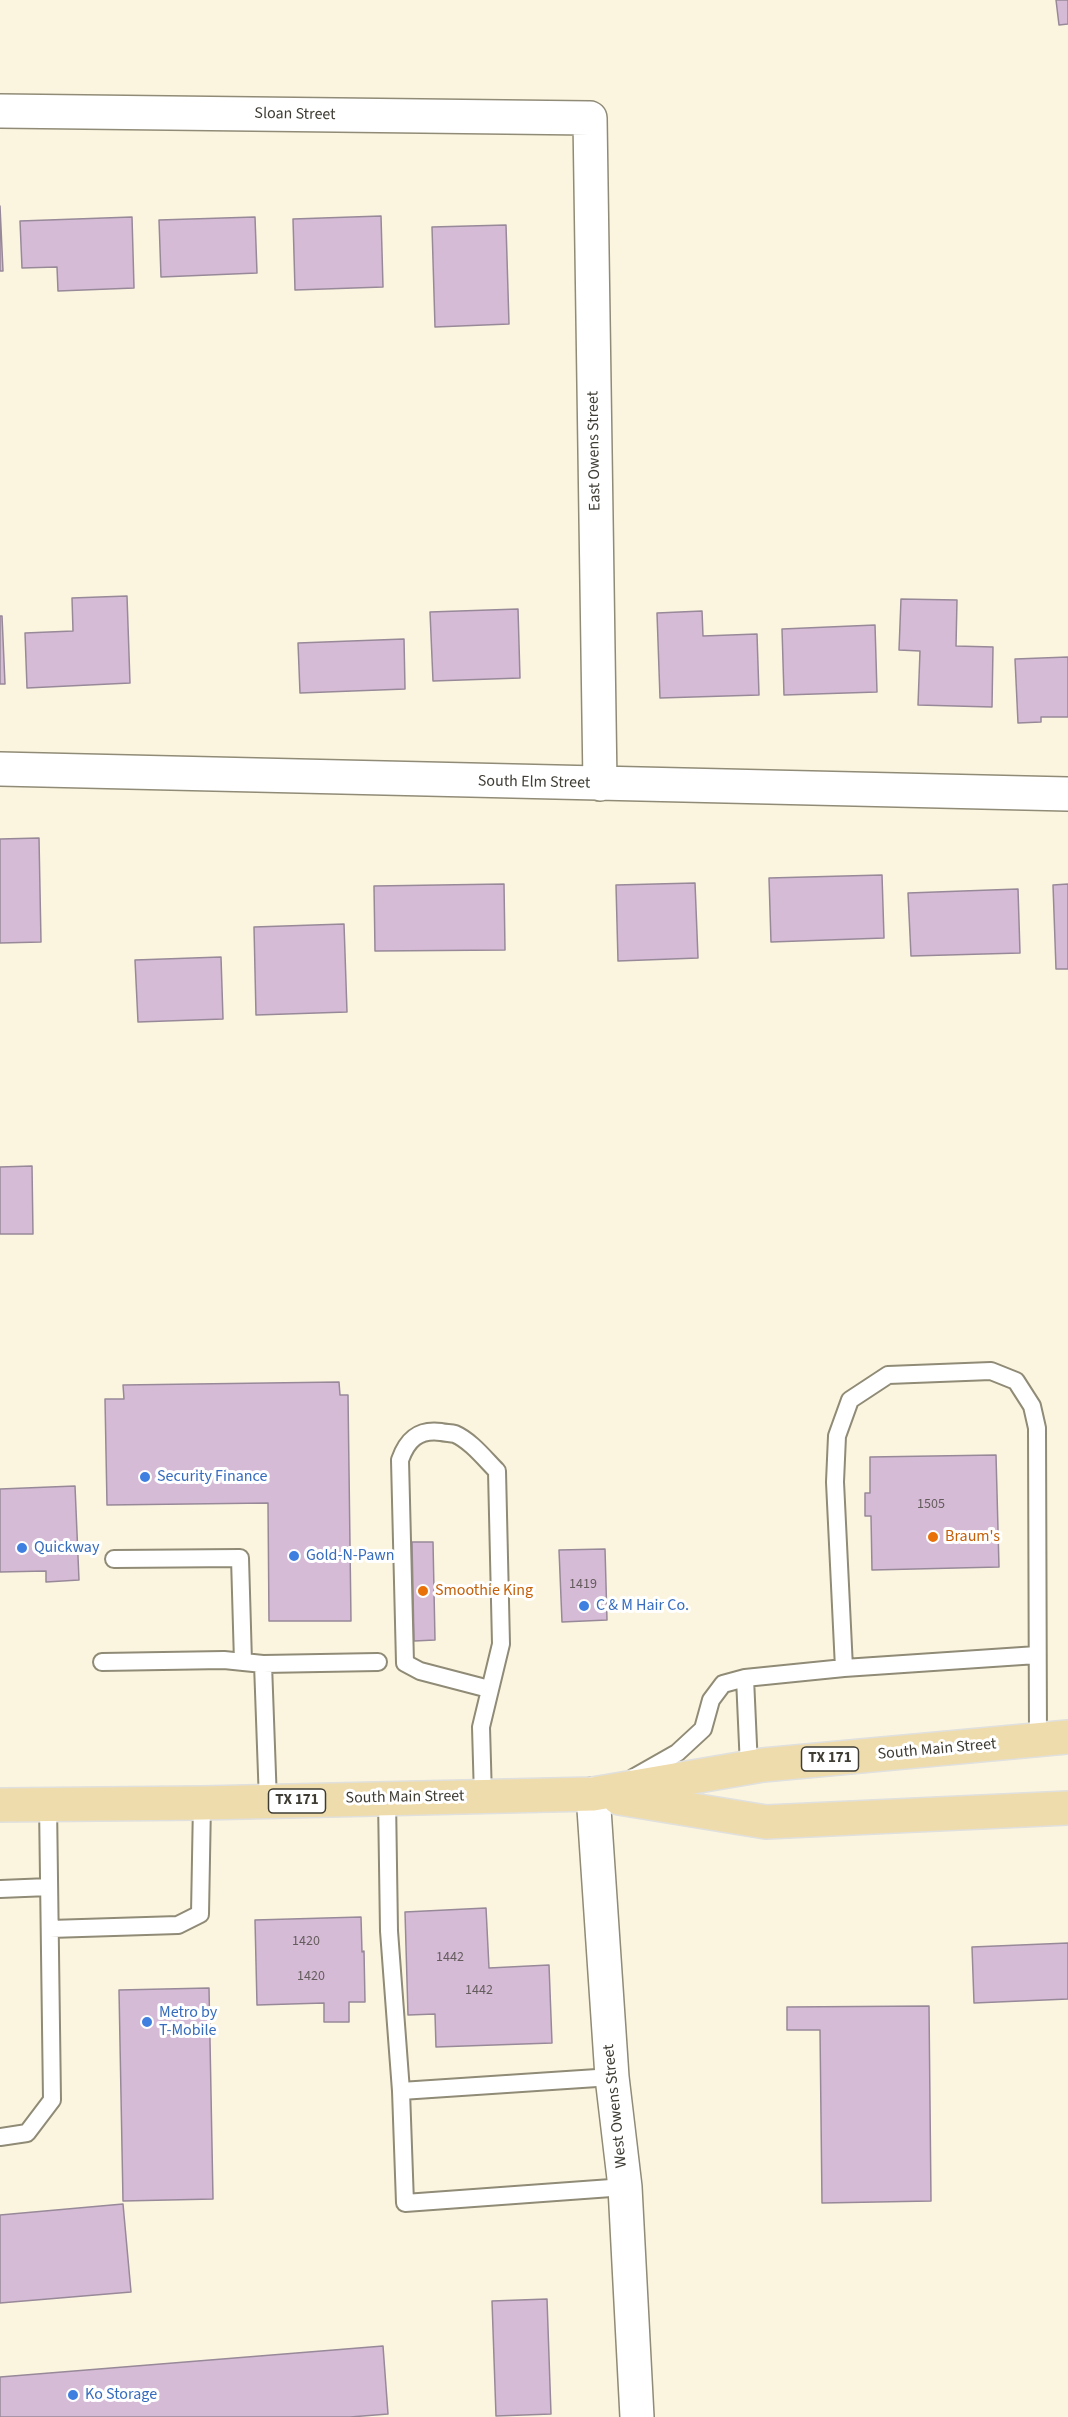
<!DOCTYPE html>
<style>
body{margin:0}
canvas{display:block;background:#fbf5df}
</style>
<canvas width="1068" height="2417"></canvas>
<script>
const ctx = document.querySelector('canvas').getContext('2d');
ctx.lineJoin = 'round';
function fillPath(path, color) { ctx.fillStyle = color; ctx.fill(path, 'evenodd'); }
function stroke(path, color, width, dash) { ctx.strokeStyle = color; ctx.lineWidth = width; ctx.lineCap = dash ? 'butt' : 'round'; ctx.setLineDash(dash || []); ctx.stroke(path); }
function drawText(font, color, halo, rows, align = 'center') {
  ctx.font = font + ' "Source Sans 3",sans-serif'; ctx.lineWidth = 6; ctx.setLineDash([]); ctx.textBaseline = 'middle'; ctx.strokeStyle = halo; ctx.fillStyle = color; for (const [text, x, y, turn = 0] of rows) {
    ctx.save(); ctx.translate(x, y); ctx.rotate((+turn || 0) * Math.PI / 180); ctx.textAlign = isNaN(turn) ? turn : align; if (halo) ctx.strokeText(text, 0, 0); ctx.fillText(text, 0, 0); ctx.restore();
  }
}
const building = new Path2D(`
 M1056,0h12v24l-9,1z
 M0,206l3,65h-3z
 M381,216l2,71 -88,3 -2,-71z
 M132,217l2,71 -76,3 -1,-24 -35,1 -2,-47z
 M255,217l2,56 -96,4 -2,-57z
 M506,225l3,99 -74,3 -3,-100z
 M127,596l3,87 -103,5 -2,-55 48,-2 -1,-33z
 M901,599l56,1 -1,46 37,1 -1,60 -74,-2 2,-54 -21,-1z
 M518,609l2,69 -87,3 -3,-69z
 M702,611l1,25 54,-2 2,61 -99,3 -3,-85z
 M0,616h2l3,68h-5z
 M875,625l2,67 -93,3 -2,-66z
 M404,639l1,50 -105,4 -2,-50z
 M1068,657v60h-27v5l-23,1 -3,-64z
 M39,838l2,104 -41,1v-104z
 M882,875l2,63 -113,4 -2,-64z
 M695,883l3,75 -80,3 -2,-76z
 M504,884l1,66 -130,1 -1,-65z
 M1068,884v85h-12l-3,-84z
 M1018,889l2,64 -109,3 -3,-63z
 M344,924l3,88 -91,3 -2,-88z
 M221,957l2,62 -85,3 -3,-62z
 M32,1166l1,68h-33v-67z
 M339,1382l1,13h8l3,226h-82l-1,-118 -161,2 -2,-106h19l-1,-14z
 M996,1455l3,112 -127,3 -1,-54h-6v-23h5v-36z
 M75,1486l4,94 -33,2v-11l-46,1v-83z
 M412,1542h21l2,98 -21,1z
 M605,1549l2,71 -45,2 -3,-72z
 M486,1908l3,60 60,-3 3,78 -116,4 -1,-33 -27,1 -3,-103z
 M361,1917l1,35 2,-1 1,51h-16v20h-25v-19l-67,2 -2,-85z
 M1068,1943v56l-94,4 -2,-56z
 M209,1988l4,211 -90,2 -4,-211z
 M929,2006l2,195 -109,2 -2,-173h-33v-23z
 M123,2204l8,88 -131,11v-88z
 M547,2299l4,115 -55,2 -4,-115z
 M383,2346l5,68 -38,3h-350v-40z`);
fillPath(building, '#d6bbd7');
stroke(building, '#988999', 1.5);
const service = new Path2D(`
 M114,1559l126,-1 3,104
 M102,1662l122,-2 39,4 115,-2
 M263,1664l5,138
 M844,1668l-9,-186 2,-46 13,-36 38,-25 103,-4 25,10 16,25 5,22 1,313
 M745,1678l4,89
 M633,1778l44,-25 26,-24 8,-29 12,-16 22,-6 99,-10 193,-13
 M483,1797l-2,-70 20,-83 -4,-173c-12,-12 -26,-30 -42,-37 -4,-1 -10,-1 -14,-2 -23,-3 -34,8 -41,28l5,203 15,8 69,18
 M387,1799l2,132 12,160 4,112 220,-16
 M0,1889l49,-2
 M50,1929l128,-4 22,-11 2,-111
 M401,2091l211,-14
 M0,2137l27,-4 25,-33 -4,-296`);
const minor = new Path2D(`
 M0,111l590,7 10,666
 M0,769l1068,25
 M593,1794l19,283 13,110 12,230`);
const primary = new Path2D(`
 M619,1798l147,24 302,-14
 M0,1805l202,-2 391,-9 170,-29 305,-28`);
stroke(service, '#908b76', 20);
stroke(minor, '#908b76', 36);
stroke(primary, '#e0e0de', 36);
stroke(service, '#fff', 16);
stroke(minor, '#fff', 33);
stroke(primary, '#efdcac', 33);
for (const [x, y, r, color] of [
 [145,1477,6,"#3f7fe0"],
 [933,1537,6,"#e8710a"],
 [22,1548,6,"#3f7fe0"],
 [294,1556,6,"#3f7fe0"],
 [423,1591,6,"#e8710a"],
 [584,1606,6,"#3f7fe0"],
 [147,2022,6,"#3f7fe0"],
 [73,2395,6,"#3f7fe0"]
]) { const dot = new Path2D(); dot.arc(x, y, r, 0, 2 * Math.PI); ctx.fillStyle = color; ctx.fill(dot); stroke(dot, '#fff', 2); }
drawText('14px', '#645c5c', null, [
 ["1505",931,1505],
 ["1419",583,1585],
 ["1420",306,1942],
 ["1442",450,1958],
 ["1420",311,1977],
 ["1442",479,1991]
]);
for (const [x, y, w] of [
 [830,1759,57],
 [297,1801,57]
]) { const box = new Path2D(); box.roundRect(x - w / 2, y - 12, w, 24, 4.5); ctx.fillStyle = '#fff'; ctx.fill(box); stroke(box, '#3e3c33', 1.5); }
drawText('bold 15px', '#3e3c33', null, [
 ["TX 171",830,1759],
 ["TX 171",297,1801]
]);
drawText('16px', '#3e3c33', '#fff', [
 ["Sloan Street",295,115,1],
 ["East Owens Street",595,451,-91],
 ["South Elm Street",534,783,1],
 ["South Main Street",937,1750,-5],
 ["South Main Street",405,1798,-1],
 ["West Owens Street",616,2106,-96]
]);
drawText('16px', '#366cbe', '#fff', [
 ["Security Finance",157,1477],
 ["Quickway",34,1548],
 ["Gold-N-Pawn",306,1556],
 ["C & M Hair Co.",596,1606],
 ["Metro by",159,2013],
 ["T-Mobile",159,2031],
 ["Ko Storage",85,2395]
], 'left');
drawText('16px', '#c56008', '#fff', [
 ["Braum's",945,1537],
 ["Smoothie King",435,1591]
], 'left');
</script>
